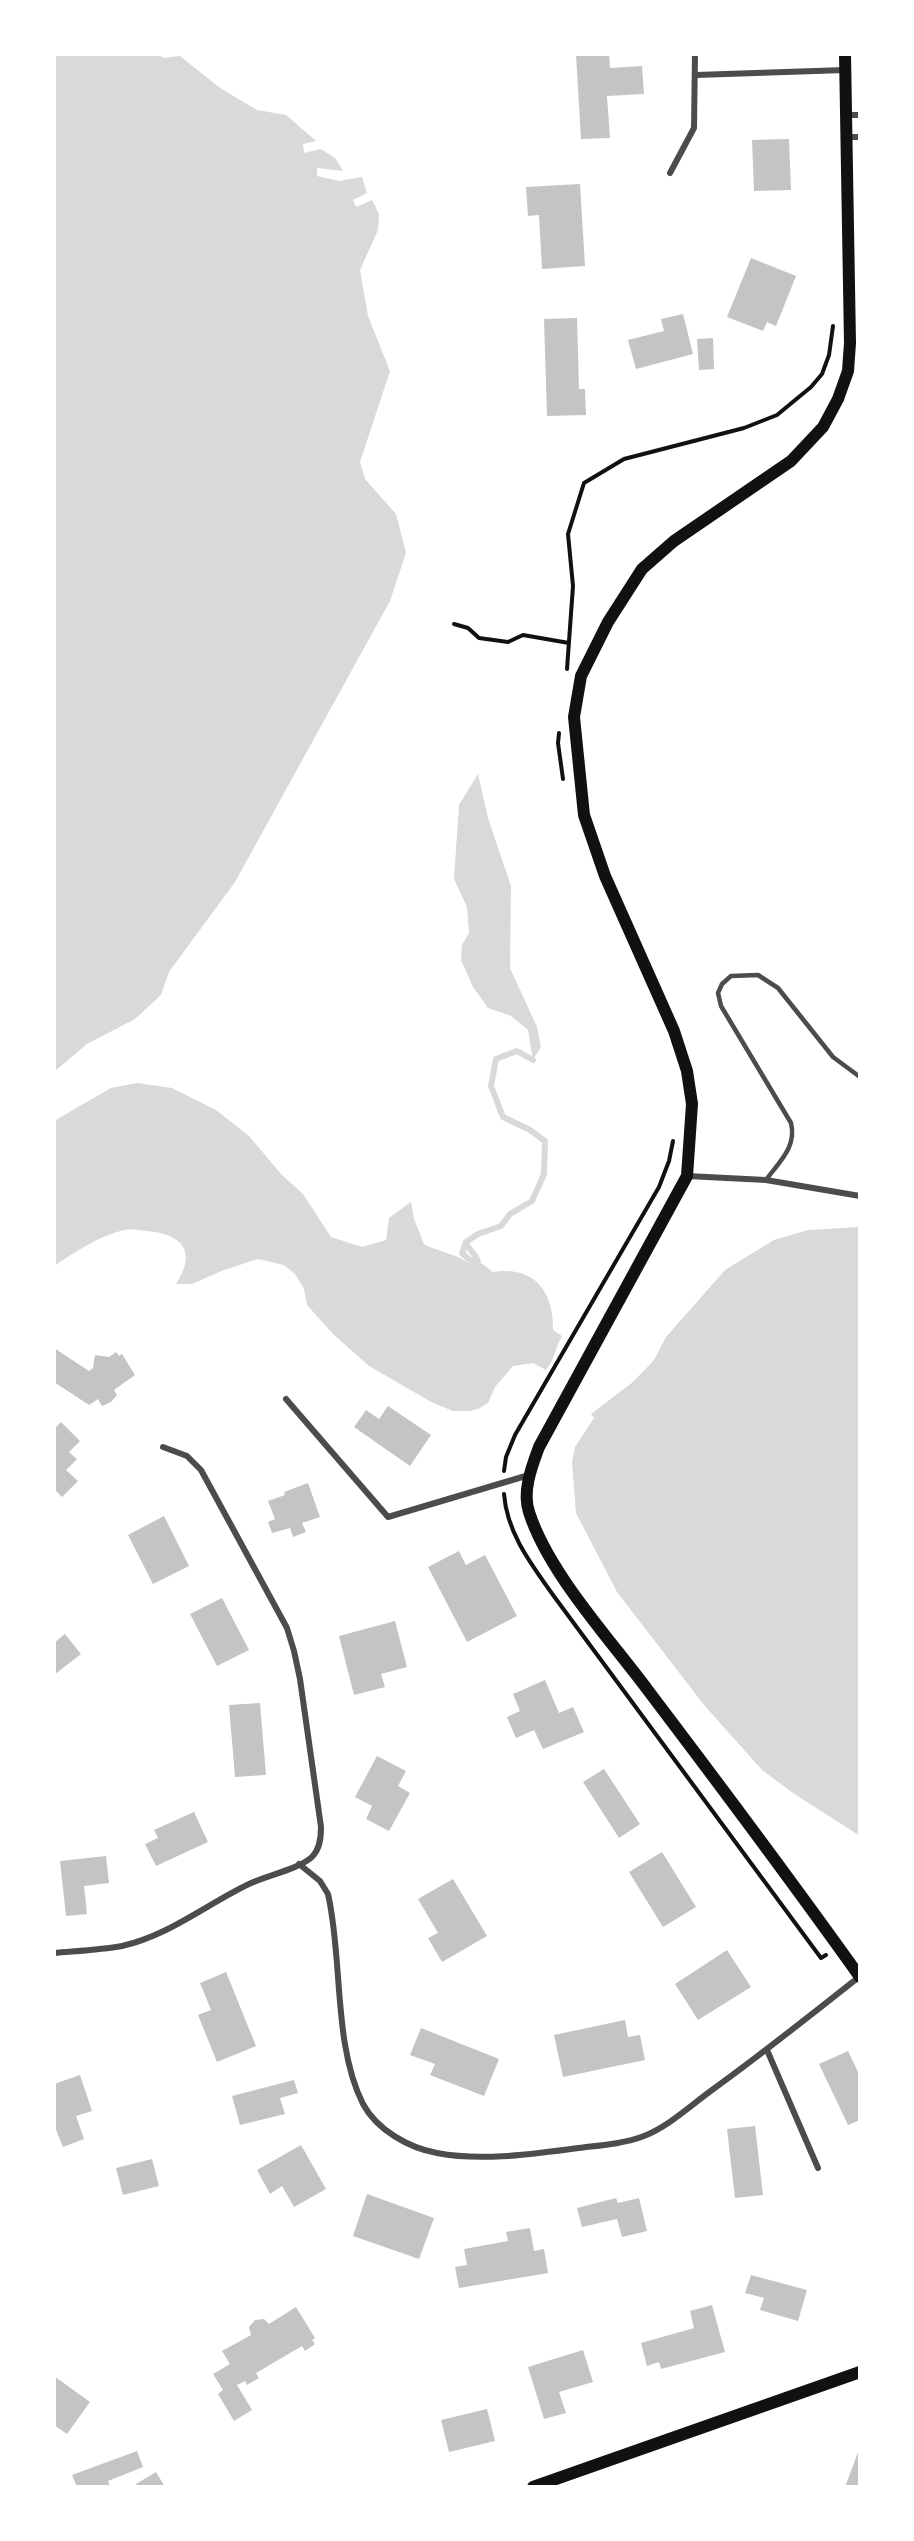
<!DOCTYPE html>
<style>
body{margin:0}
#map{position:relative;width:914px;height:2541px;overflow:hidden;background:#fff;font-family:"Source Sans 3",sans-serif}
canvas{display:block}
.frame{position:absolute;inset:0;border:56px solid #fff;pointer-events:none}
</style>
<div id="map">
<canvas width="914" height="2541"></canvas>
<div class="frame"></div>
</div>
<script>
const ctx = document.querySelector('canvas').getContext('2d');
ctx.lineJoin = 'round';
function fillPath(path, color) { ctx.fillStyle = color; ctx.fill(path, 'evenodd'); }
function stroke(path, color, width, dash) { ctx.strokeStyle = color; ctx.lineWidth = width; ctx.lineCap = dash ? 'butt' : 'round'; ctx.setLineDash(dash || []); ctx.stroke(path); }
fillPath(new Path2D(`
 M54,54h105l4,4 17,-2 40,32 37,22 29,5 30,26 -13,3 1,9 17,-4 14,9 8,13 -26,-3v8l22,5 23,-4 5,16 -14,7 3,7 16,-7 7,14 -1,16 -18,40 8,46 22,55 -30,91 5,17 31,35 10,39 -16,48 -155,281 -66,90 -8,23 -26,24 -48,25 -33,28z
 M478,774l10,44 23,68 -1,82 27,59 4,20 -8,13 -5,-30 -17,-14 -23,-8 -15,-21 -12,-27 1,-15 7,-12 -2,-26 -13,-28 5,-74z
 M137,1083l35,5 44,22 33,26 32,38 22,20 28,43 31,10 24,-7 3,-22 22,-16 3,17 10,25 3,2 31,11 30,16c43,-9 66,15 65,57l9,6c-7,12 -7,23 -16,34l-13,-7 -20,3 -18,21 -7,16 -10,6 -9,2h-16l-20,-8 -64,-37 -36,-32 -26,-29 -3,-16 -9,-15 -11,-9 -26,-6 -34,11 -32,14h-16c21,-32 7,-50 -29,-53 -8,-1 -16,-3 -23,-1 -25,6 -49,22 -70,36v-145l57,-33z
 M860,1227v609l-67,-43 -31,-23 -58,-65 -87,-113 -41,-79 -4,-51 3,-15 19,-29 -3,-4 42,-32 21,-22 12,-23 59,-67 49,-30 34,-10z`), '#d9d9d9');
stroke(new Path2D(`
 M466,1243c3,8 11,11 12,20
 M489,1273c-9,-9 -19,-11 -27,-20l4,-11 12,-8 23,-8 9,-12 22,-13 12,-27 1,-33 -15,-11 -27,-13 -12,-31 5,-27 21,-8 16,9`), '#d9d9d9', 6);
fillPath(new Path2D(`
 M576,54h33l1,14 32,-2 2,28 -37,2 3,42 -29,1z
 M789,139l2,51 -37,1 -2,-51z
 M580,184l5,82 -43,3 -3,-54 -11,1 -2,-29z
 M751,258l45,18 -20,50 -9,-4 -4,9 -36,-14z
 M683,314l10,40 -57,15 -8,-29 36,-9 -3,-12z
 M577,318l2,71h6l1,26 -39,1 -3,-97z
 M713,338l1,31 -15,1 -2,-31z
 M54,1348l35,23 4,-3 2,-13 14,2 7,-5 3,4 3,-2 13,21 -21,15 3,5 -6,7 -9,4 -4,-7 -9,6 -35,-23z
 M388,1406l43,29 -21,31 -56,-39 12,-17 13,9z
 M61,1422l19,19 -11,11 8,7 -11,11 12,11 -16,16 -8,-8v-60z
 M308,1483l12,34 -18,6 4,9 -13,5 -3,-9 -18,5 -4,-11 7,-3 -7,-18 17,-6 -1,-3z
 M164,1516l25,50 -36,18 -25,-49z
 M459,1551l7,14 19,-10 32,61 -50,26 -39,-75z
 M222,1598l27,52 -32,16 -27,-52z
 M395,1621l12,46 -26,7 4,13 -31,8 -15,-59z
 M65,1634l16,20 -27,21v-32z
 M545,1680l14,33 14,-6 11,25 -41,17 -9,-19 -18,8 -9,-21 13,-6 -7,-17z
 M260,1703l6,72 -31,2 -6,-72z
 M377,1756l29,15 -8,15 12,7 -21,38 -23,-12 6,-13 -17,-9z
 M604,1769l36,55 -21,14 -36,-56z
 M194,1812l14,30 -52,24 -11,-22 13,-6 -4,-8z
 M662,1852l34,55 -33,20 -34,-55z
 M106,1856l3,27 -25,3 3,28 -21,2 -6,-55z
 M453,1879l34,57 -45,26 -14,-24 10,-5 -20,-34z
 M727,1950l24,37 -53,33 -23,-36z
 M226,1972l30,74 -39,16 -19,-47 13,-5 -11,-27z
 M625,2020l3,17 12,-2 5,25 -82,17 -9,-42z
 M421,2028l78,31 -15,37 -54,-21 5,-11 -25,-9z
 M848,2051l12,25v44l-12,5 -29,-61z
 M80,2075l12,36 -16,5 8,23 -21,8 -9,-22v-41z
 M294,2080l4,13 -18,5 5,16 -45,11 -8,-29z
 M755,2126l8,69 -28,3 -8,-69z
 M301,2145l25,44 -32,18 -12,-21 -12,8 -13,-24z
 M152,2159l7,27 -36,9 -7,-27z
 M367,2194l67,24 -15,41 -66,-23z
 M616,2198l2,5 21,-5 8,33 -25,6 -5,-18 -35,8 -5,-19z
 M530,2228l4,23 10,-2 4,24 -89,15 -4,-21 12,-2 -3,-16 44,-8 -2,-9z
 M751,2275l56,15 -9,31 -38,-11 4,-12 -19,-5z
 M712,2305l13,47 -64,17 -2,-7 -12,4 -6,-23 53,-15 -4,-17z
 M296,2307l19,31 -3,2 3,4 -10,7 -3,-5 -46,27 3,5 -12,7 -2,-4 -8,4 15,25 -18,11 -16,-27 5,-4 -10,-16 17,-10 -8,-13 29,-16 -2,-8 6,-7 9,-1 5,5z
 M583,2350l10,32 -34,10 7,21 -22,6 -16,-52z
 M54,2376l36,26 -23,32 -13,-9z
 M487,2409l8,32 -46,11 -8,-32z
 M860,2447v40h-15z
 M137,2451l6,16 -35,14 2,6h-33l-5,-12z
 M156,2472l9,15h-27l-2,-3z`), '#c4c4c4');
stroke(new Path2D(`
 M454,624l14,4 11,10 29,4 15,-7 46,8
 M567,669l6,-83 -5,-52 16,-51 40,-24 120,-31 33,-13 34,-28 11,-13 7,-19 4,-29
 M559,733l-1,10 5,36
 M504,1471l2,-14 9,-22 144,-248 10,-26 4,-20
 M504,1494c3,39 27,70 49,101l268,363 5,-3`), '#111', 4);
stroke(new Path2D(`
 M766,1180c13,-18 31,-33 25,-57l-70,-117 -3,-13 4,-9 9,-8 27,-1 20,13 55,69 27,20`), '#4c4c4c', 4.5);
stroke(new Path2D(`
 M696,75l149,-5
 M848,115h12
 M847,137h13
 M670,173l24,-45 1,-74
 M687,1176l79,4 94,16
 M286,1399l102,118 141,-42
 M299,1864l21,17 8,13c15,65 5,151 35,210 14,26 46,44 74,49 47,9 101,0 149,-6 19,-2 40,-4 58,-11 25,-10 46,-30 68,-46 50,-36 99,-75 147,-113
 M54,1953c22,-2 46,-3 68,-7 46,-10 85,-42 127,-62 18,-9 48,-14 63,-27 8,-8 9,-19 9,-30l-21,-148 -6,-28 -7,-23 -86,-158 -14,-14 -24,-9
 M767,2050l51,118`), '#4c4c4c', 6);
stroke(new Path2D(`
 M845,54l5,289 -2,28 -10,28 -15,28 -32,34 -117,80 -32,28 -34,53 -27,54 -7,41 10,98 21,61 69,155 13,40 5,33 -5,72 -148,271c-7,19 -17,44 -10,65 19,60 80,126 118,177 72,95 143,190 213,288
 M533,2487l327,-115`), '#111', 12);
</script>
